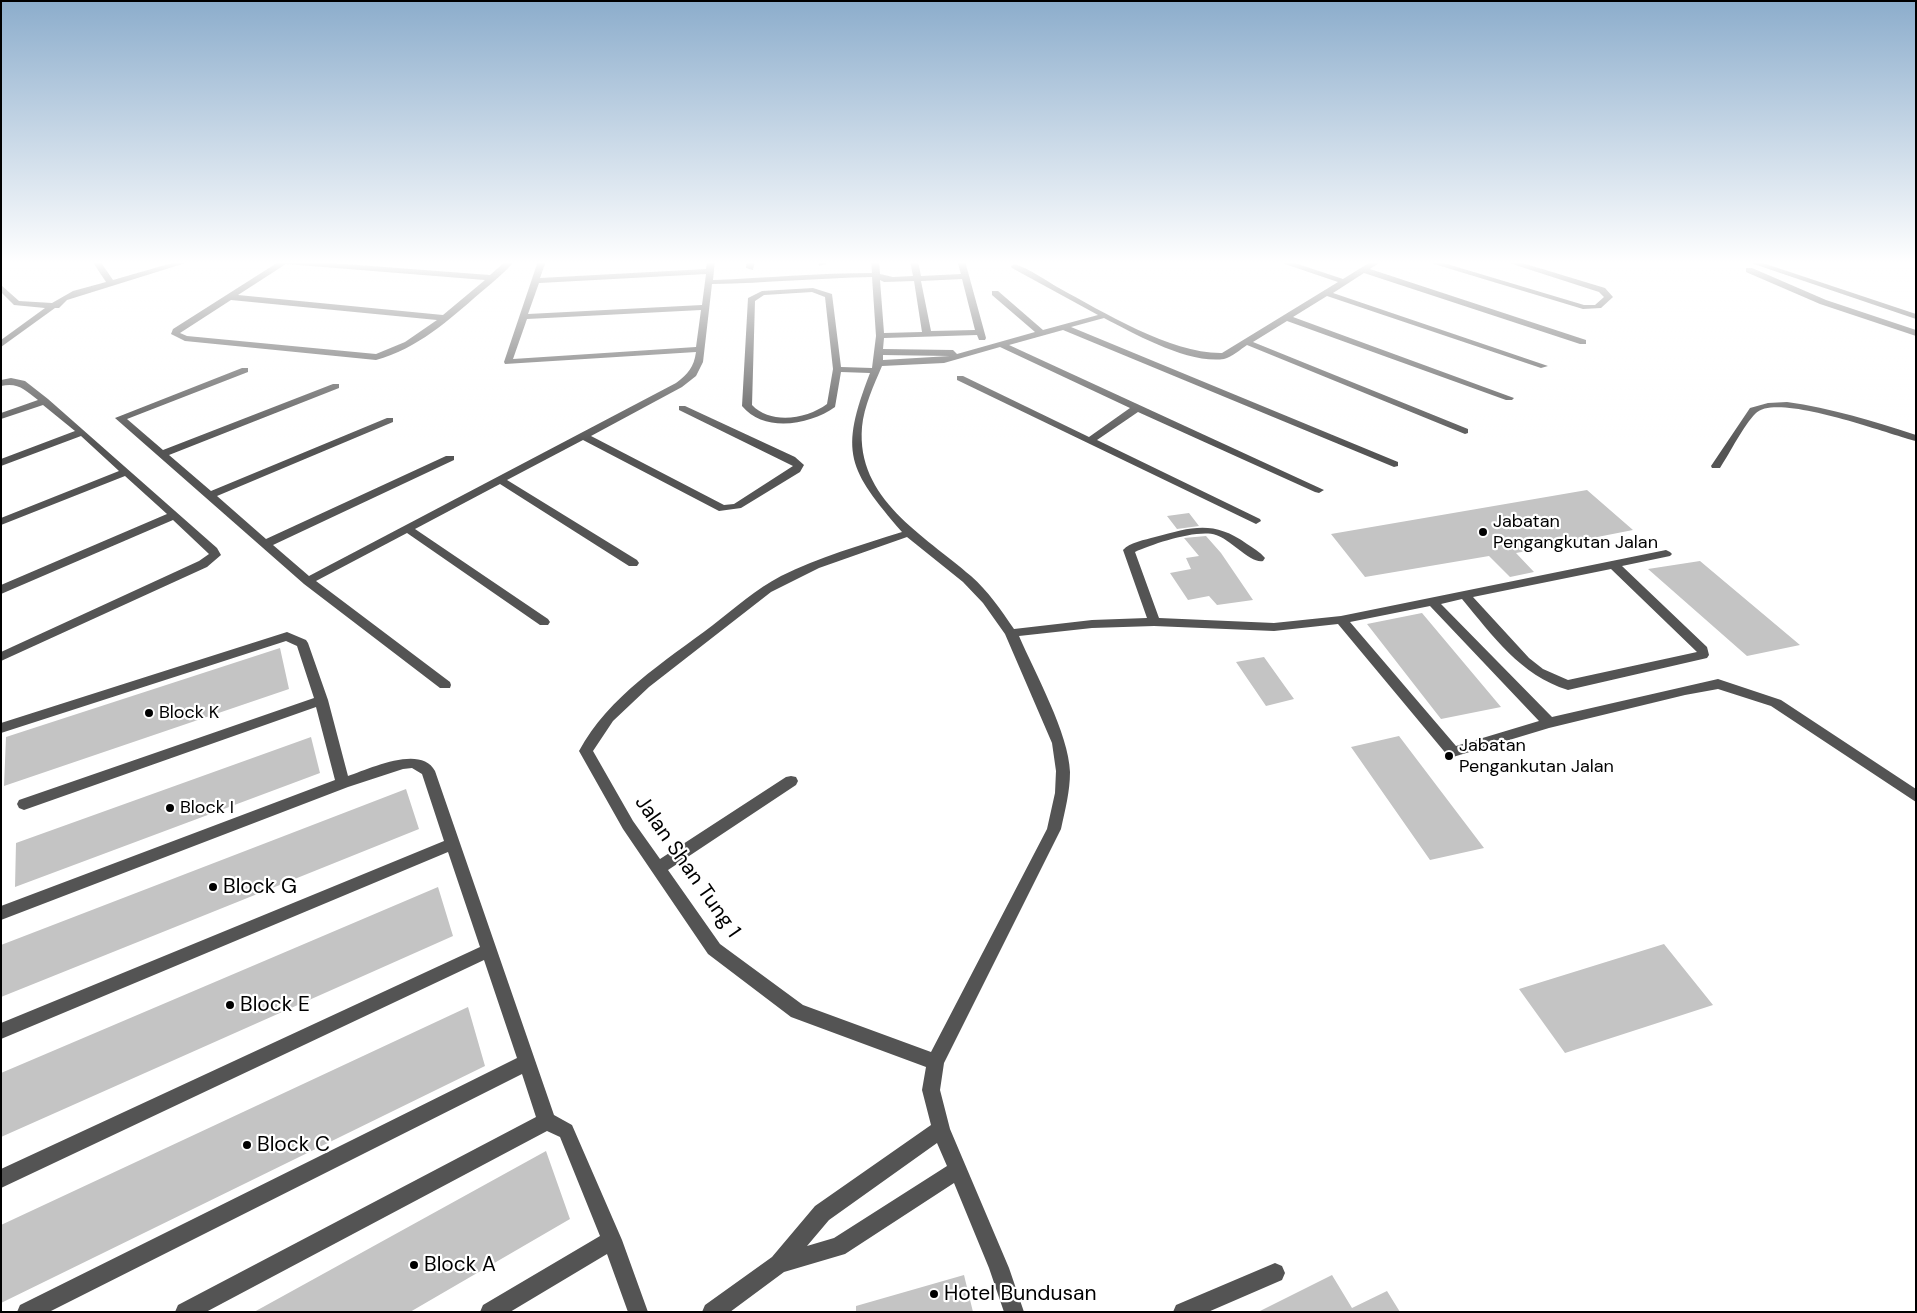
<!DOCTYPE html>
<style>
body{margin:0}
#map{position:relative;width:1917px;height:1313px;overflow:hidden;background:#fff;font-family:"DM Sans",sans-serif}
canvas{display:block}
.frame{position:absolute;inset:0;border:2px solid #000;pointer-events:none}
</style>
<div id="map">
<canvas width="1917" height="1313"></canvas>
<div class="frame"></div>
</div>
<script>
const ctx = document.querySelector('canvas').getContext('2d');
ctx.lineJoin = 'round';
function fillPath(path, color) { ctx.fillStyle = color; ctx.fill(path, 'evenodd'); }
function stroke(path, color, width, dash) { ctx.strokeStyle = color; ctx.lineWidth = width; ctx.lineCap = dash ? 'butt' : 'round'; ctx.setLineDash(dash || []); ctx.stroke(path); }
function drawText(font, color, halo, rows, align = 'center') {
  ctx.font = font + ' "DM Sans",sans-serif'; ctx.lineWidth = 4.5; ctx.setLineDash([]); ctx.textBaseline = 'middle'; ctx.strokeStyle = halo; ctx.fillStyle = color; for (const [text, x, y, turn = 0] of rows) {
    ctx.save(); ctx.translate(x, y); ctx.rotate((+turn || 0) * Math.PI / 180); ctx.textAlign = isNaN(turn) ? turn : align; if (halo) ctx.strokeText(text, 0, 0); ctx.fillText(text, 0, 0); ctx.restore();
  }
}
fillPath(new Path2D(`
 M1587,490l46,40 -117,23 18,19 -24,5 -21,-21 -124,21 -34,-43z
 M1189,513l10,13 -22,3 -10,-13z
 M1206,536l15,17 32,47 -36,5 -8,-9 -21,4 -18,-27 21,-4 -5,-11 13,-2 -15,-18z
 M1700,561l100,84 -53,11 -99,-87z
 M1422,613l79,94 -60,12 -74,-95z
 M280,648l9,41 -285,97 2,-49z
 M1264,657l30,42 -28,7 -30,-44z
 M1399,736l85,112 -54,12 -79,-113z
 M311,737l9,36 -305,114 1,-44z
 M406,789l13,40 -418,168v-52z
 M438,887l15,49 -452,201v-64z
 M1664,944l49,61 -148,48 -46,-64z
 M468,1007l17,59 -484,237v-78z
 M546,1151l24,68 -160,93h-156z
 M964,1275l9,37h-117v-6z
 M1332,1275l20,33 35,-17 13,21h-142z`), '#c4c4c4');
fillPath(new Path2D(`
 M92,261h8l13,19 66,-19h13l-125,39 -8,8h-4l-54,39v-7l44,-32 -31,-3 -13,-13v-7l18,16 33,2 21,-12 33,-9z
 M280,261h26l184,14 16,-14h9c-11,12 -23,22 -35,32 -31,27 -63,56 -104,67l-191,-19 -14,-7 2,-5zM286,264l199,16 -42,35 -205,-20zM231,300l206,20 -32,22 -29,12 -189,-18 -7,-3z
 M538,261h8l-6,17 166,-9 1,-8h8l-2,19c53,-2 105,-7 159,-7l-1,-12h8l1,13 13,3 20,-1 -3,-15h8l3,15 40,-2 -4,-13h8l21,77 -1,2h-6l-2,-5 -93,3 -1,11 70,1 4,4 78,-22 -43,-37v-4h6l45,39 55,-15 -86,-47 -1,-2 4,-2c15,5 30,16 44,24 44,24 113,66 163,65l116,-71 -62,-21h13l54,18 29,-18h10l-12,8 216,71v4h-6l-216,-71 -31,20 215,73 -7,2 -214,-72 -34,21 221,81 -2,2h-6l-219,-79 -34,21 215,87v4l-3,1 -218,-89c-6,4 -15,12 -23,14 -36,5 -89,-25 -120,-41l-33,9 327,135v4l-4,1 -331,-137 -54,15 315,145 -5,3 -4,-1 -177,-80 -41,28 163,79 1,2 -5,3 -299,-144v-4h6l126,61 41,-29 -130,-61 -56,16 -62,3c-8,19 -18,40 -20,61 -6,72 62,108 109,149 17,15 30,34 43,53l78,-9 55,-2 -24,-68c7,-8 22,-10 32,-13 37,-10 59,-17 92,7 6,4 13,8 18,14l-2,3c-12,3 -33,-22 -47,-26 -19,-6 -63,9 -81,17l24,66 115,5 67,-7 325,-66 4,2 2,2 -2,2 -48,10 85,81 2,8 -2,3 -139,32c-48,-15 -75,-54 -106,-91l-21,5 111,113 166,-38 63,21 135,89v13l-145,-96 -53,-17 -33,6 -136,33 -96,29 -5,-1 -110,-132 -64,7 -120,-5 -62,2 -73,8c16,37 50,98 51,136 0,20 -5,38 -9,57l-117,234 -4,27 10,39 59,139 15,44h-20l-15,-44 -35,-85 -109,71 -61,18 -54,40h-28l3,-7 67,-48 43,-51 116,-81 -9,-35 4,-23 -135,-50 -83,-63 -85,-125 -44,-78c30,-55 85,-89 134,-126 22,-17 43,-36 68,-49 38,-19 80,-31 121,-44 -54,-63 -63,-79 -32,-159l-29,-1 -6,35c-25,18 -71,26 -93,-1l6,-108 14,-7 51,-3 19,6 9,73 31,1 4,-32 -4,-59c-54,1 -106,6 -160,7l-9,78 -7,14 -14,11 -91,49 133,69 10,-1 59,-38 -114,-56v-4h6l110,51 9,8 -4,7 -59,36 -22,3 -136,-71 -76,40 130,80 2,3 -2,3h-8l-129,-82 -85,45 133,90 2,3 -2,3h-8l-133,-92 -91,48 134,101 1,3 -1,3h-10l-136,-104 -189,-166 127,-50h6v4l-121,47 36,31 170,-66h6v4l-170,67 42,36 176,-73h6v4l-176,74 49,43 180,-83h8v4l-181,85 36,31 367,-193c12,-9 18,-16 20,-31l-191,12 -1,-2zM706,274l-4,31 -174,9 11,-31zM962,279l13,51 -44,1 -10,-50zM880,280l4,2 30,-1 8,51 -38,1zM812,292l13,5 8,72 -6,35c-20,15 -56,21 -75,1l3,-104 9,-6zM701,310l-5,37 -183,12 14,-40zM883,355l67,1 -67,4zM907,537l56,45 20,21 22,31 47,109 4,28 -1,22 -8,36 -116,223 -128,-47 -83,-61 -52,-74 128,-85 2,-4 -2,-4 -5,-1 -5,1 -126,82 -27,-38 -40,-70 20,-30 36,-34 122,-95 48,-24zM1611,569l86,83 -129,28 -25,-11 -14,-11 -56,-61zM1430,606l109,115 -83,25 -106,-124zM937,1143l10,23 -113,72 -27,8 22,-26z
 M747,261h8l-2,9 -7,-2z
 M818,261h8v3l-7,2z
 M1424,261h13l147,44h11l9,-8 -5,-5 -96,-31h13l89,27 8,9 -12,11 -18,1z
 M1745,261h12l159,53v5z
 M1746,268h6l74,32 90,30v6l-96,-32 -74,-32z
 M11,378l14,3 23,18 169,149 4,7 -14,12 -206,94v-9l198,-91 10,-7 -36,-34 -172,74v-9l166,-71 -42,-38 -124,49v-7l118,-47 -38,-35 -80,30v-7l74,-28 -32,-26 -42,14v-6l37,-13c-13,-10 -20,-18 -37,-14v-6z
 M1787,402c44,6 86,19 129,33v6c-28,-7 -139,-49 -160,-28 -13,13 -26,40 -36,55h-8l-1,-2 39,-58 18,-5z
 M287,632l19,8 2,3 20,57 20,76c21,-7 73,-32 87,-5l119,344 18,10 50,115 26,72h-20l-21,-58 -97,58h-30l3,-7 117,-69 -40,-99 -13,-6 -341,181h-31l3,-7 358,-188 -14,-43 -473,238h-32l3,-7 497,-247 -33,-98 -483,228v-19l479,-222 -32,-95 -447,187v-16l443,-182 -22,-67 -10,-6 -9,1 -55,18 -347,133v-14l334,-126 -19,-73 -292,103 -5,-2 -2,-4 2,-4 295,-102 -17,-52 -11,-5 -285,92v-10z
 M1275,1263l7,3 3,7 -3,7 -74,32h-35l3,-7z`), '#545454');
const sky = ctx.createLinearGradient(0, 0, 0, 445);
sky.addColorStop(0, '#8cadcc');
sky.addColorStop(0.59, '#fff');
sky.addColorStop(1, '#ffffff00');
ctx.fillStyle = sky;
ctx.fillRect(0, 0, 1917, 445);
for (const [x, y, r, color] of [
 [1483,532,5,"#000"],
 [149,713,5,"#000"],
 [1449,756,5,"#000"],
 [170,808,5,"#000"],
 [213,887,5,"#000"],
 [230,1005,5,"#000"],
 [247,1145,5,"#000"],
 [414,1265,5,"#000"],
 [934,1294,5,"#000"]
]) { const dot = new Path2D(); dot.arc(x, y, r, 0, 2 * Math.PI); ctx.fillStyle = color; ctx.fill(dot); stroke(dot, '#fff', 2); }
drawText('18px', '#000', '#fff', [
 ["Jabatan",1493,522],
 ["Pengangkutan Jalan",1493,543],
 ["Block K",159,713],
 ["Jabatan",1459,746],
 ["Pengankutan Jalan",1459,767],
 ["Block I",180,808]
], 'left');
drawText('21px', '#000', '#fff', [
 ["Jalan Shan Tung 1",687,867,55]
]);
drawText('21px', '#000', '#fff', [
 ["Block G",223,887],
 ["Block E",240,1005],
 ["Block C",257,1145],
 ["Block A",424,1265],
 ["Hotel Bundusan",944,1294]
], 'left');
</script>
